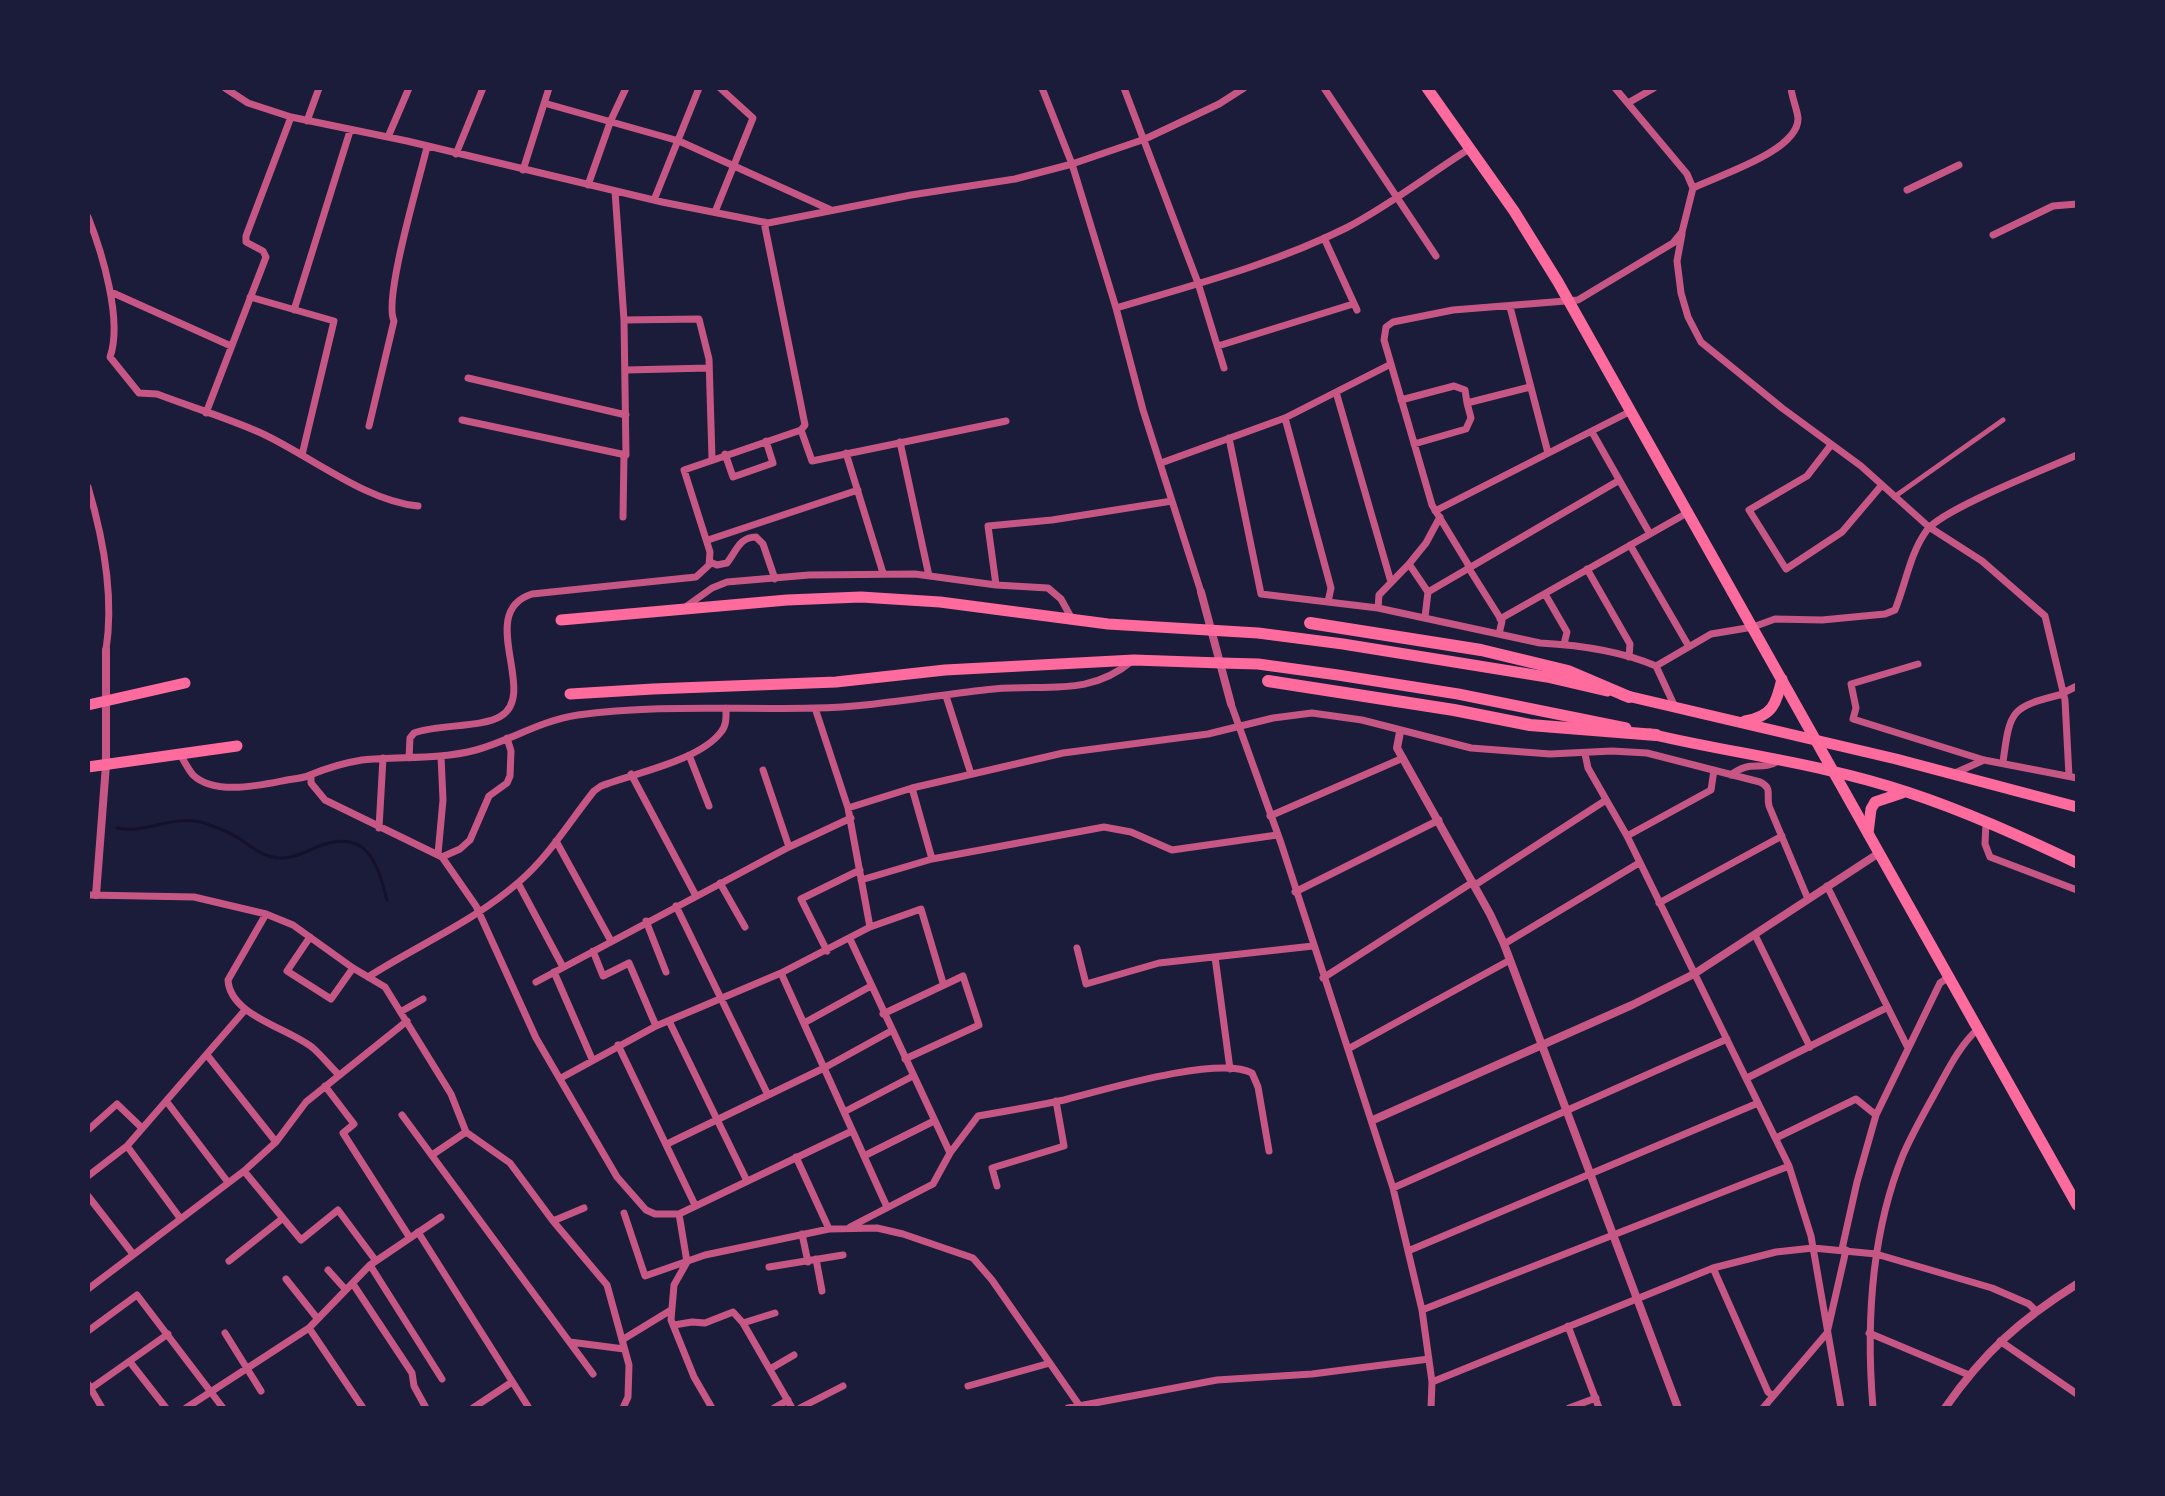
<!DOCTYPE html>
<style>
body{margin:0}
#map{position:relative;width:2165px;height:1496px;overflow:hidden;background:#1b1b3a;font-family:Quicksand,sans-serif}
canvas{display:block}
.frame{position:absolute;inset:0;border:90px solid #1b1b3a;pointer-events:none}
</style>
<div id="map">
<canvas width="2165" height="1496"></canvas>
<div class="frame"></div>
</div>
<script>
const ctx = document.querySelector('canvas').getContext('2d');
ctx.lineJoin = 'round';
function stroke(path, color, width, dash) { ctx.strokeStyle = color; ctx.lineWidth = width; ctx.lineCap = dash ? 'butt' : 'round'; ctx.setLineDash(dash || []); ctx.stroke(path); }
stroke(new Path2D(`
 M88,825h1
 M117,828c28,6 56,-13 84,-6 11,4 24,8 34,14 14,8 26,21 44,22 13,1 28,-7 40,-12 48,-18 58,16 68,54`), '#12122b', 3);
stroke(new Path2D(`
 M1894,497l109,-77`), '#c65784', 5);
stroke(new Path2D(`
 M225,88l23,15 43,14 116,24 255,61 106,21 143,-28 104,-16 57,-15 73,-25 74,-35 25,-16
 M1042,88l30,76 44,144 27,102 58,182
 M1124,88l74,195 26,85
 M1324,88l112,168
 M1615,88l72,86 6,14
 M544,103l135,38 152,69
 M1628,103l26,-15
 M307,121l12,-33
 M388,137l21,-49
 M456,154l27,-66
 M523,170l26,-82
 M588,185l23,-65 15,-32
 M1907,190l52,-25
 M654,200l45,-112
 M715,212l38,-94 -33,-30
 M88,217c14,35 35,104 22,140l29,36 18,1c34,13 71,24 104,39 48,22 104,68 157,73
 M1682,234l-5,27 4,32 7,24 13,25 81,66 79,58 68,61 53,34 63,55 20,84 4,76
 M1993,235l60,-29 24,-2
 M1324,238l33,72
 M111,292l120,54
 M250,297l84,24 -32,134
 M1510,307l38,146
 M1116,308c77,-23 158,-44 230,-80 44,-23 82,-53 123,-79
 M294,310l56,-179
 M624,320l75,-1 10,40 3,99
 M1218,346l135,-42
 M626,370l83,-2
 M468,378l158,37
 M1336,392l55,190
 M1401,400l53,-14 11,4 2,13 63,-16
 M206,413l60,-156 -3,-6 -17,-9v-6l45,-119
 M1285,418l46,170 -3,14
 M462,420l164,35 -2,-135 -9,-129
 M369,426l25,-105c-11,-22 26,-144 33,-174
 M801,430l11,31 194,-40
 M1592,432l58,102
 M1229,438l32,156 117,14 162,35c38,2 81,8 116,23l55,-32 42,-7 22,-8 47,1 63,-6 10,-4c11,-27 15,-57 32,-80 16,-21 121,-62 150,-75
 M900,442l29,134
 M1414,444l52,-15 5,-11 -4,-15
 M1831,445l-24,31 -58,34 37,59 56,-37 39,-46
 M846,453l37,120
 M725,454l8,23 40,-14 -7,-22
 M1161,463l124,-45 106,-54
 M88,487c15,50 26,111 18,163
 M1435,511l196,-100
 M623,517l1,-62
 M708,540l150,-50
 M1630,545l58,100
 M710,562l7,3 10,-2c9,-11 12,-26 29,-26l7,7 12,35
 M1469,566l-37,-61 -48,-165 2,-13 7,-5 60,-12 125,-10 95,-57 9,-11 11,-44c26,-13 106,-37 105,-70 -1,-9 -6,-20 -7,-30
 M1468,567l34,54 -3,13
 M1587,569l43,75 -1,13
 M996,585l-8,-59 64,-6 120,-19
 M1428,592l190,-111
 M1545,594l22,38 -3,12
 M684,608l28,-20 15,-6 82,-7 106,-1 81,11 52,3 13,11 11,20
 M1378,608l1,-13 30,-31
 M1425,617l3,-25 -19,-28 17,-21 14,-26
 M1500,619l187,-106
 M1918,664l-67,20 5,24 -3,11 131,41 93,18
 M1656,666l19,41
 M2063,693l14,-7
 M946,696l25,78
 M1231,704l50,139 112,345 29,122 10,72 -1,26
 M180,754c4,7 8,15 13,21 22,21 68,10 94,5 7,-1 17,-2 23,-5 17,-7 33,-12 52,-15 38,-4 76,0 114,-10 36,-10 63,-29 102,-35 78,-11 158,-5 236,-7 61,-1 120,-13 180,-19 52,-5 95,8 138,-28
 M1585,754l3,14 39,68 162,330 22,70 30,172
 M689,755l20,51
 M409,758l1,-20 4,-5c24,-9 68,-5 87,-17 38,-23 -26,-104 31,-122l164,-17 13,-12 1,-13 -26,-82 117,-40 4,-5 -41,-203
 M2003,762c7,-53 8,-55 60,-68
 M763,770l26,77
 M1955,773l29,-13
 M631,774l65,122
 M311,775v8l14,17 117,57 34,49 60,132 81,139 29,33 9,4h24l173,-83
 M1731,775c19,-16 30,-3 47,-14
 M912,788l20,71
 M848,808l64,-20 151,-35 145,-19 65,-16 39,-5 50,7 109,28 79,6 62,-3 35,2 113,29c13,6 6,13 9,24l39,93
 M1270,816l133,-58
 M1986,822l-1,22 5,13 87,33
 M379,828l4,-70
 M1627,836l84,-46 3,-20
 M556,841l55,100
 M438,854l5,-54 -2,-44
 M442,857l18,-8 10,-9 19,-44 18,-13 3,-7 1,-25 -4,-13
 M861,880l71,-21 172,-32 27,5 41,18 105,-15
 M518,883l45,84
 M720,883l25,44
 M1475,885l131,-85
 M1827,886l80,160
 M1295,892l144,-72
 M88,895l106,2 72,17 27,11 60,43 32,19 66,107 15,38 44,31 43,58 54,64 22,80 -1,32 -5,11
 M1659,903l123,-67
 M676,906l92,189
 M266,914l-38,66c2,36 61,48 85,68 9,8 17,18 26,27
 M646,921l20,51
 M870,927l51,-18 22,74
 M1755,935l55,112
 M310,937l-23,34 44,28 22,-31
 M850,939l100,214
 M1504,944l135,-81
 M1077,948l9,36 73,-21 154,-17
 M593,951l10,25 26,-13 27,63
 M827,951l-26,-52 59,-29
 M1215,957l15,112
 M554,972l38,87
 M781,973l106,234
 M368,977c50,-32 107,-56 152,-96 29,-25 50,-60 74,-90l7,-5c33,-13 98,-25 120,-54 6,-7 5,-16 5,-24
 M1323,978l150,-96
 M536,982l253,-135 62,-29
 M402,1011l21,-12
 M883,1014l80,-38 16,49 -74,34
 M669,1021l78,160
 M804,1023l67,-37
 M618,1045l77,160
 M1348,1049l162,-89
 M207,1055l69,87
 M561,1078l95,-52 125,-53 89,-46 -22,-119 -33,-100
 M1747,1078l139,-70
 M325,1086l29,38 -11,9 67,105
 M167,1102l60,79
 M844,1112l69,-36
 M402,1115l191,259
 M88,1130l29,-26 25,24
 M1776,1138l80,-39 20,16
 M667,1144l157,-76 67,-37
 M127,1146l53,72
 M432,1155l34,-23
 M864,1156l70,-35
 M796,1157l33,72
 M244,1171l57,69 37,-30 38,51
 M88,1176l39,-30 118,-136
 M997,1186l-5,-18 72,-22 -8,-45
 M1393,1188l334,-149
 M88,1196l45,58
 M624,1213l21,63 60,-21 124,-26 48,-1 26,6 70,24 19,22 87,125
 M679,1214l8,48 -13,23 -3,35 23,57 18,31
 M553,1221l31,-13
 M850,1227l83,-43 17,-31 28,-37c29,-5 58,-10 86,-16 39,-10 155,-45 188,-27l6,14 11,64
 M418,1232l111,176
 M802,1234l6,28
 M1842,1249l15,-67 19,-67 64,-132 9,-6
 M1408,1251l350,-148
 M816,1259l6,32
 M229,1261l54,-43
 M370,1265l72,114
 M769,1267l74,-12
 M1713,1268l55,124 5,4
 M328,1270l18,20
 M286,1279l31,39
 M353,1284l59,89 2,13 12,22
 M88,1289l156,-118 32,-29 30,-40 101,-81
 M1422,1310l367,-144
 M775,1313l-32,10 49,85
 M674,1325l18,-3 13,1 28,-11 10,11
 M1568,1326l31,82
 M309,1328l54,80
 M88,1331l49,-36 86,113
 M225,1333l36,58
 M1869,1333l100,42
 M622,1340l49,-30
 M2000,1341l77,53
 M570,1342l54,7
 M130,1362l36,46
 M770,1369l24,-14
 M1432,1382l281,-114 63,-16 37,-4 63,6 116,34 37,16 6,6
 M88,1384l14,24
 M968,1386l82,-23
 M90,1389l78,-55
 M186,1408l123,-80 61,-63 71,-48
 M473,1408l39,-26
 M774,1408l14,-8
 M800,1408l43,-22
 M1068,1408l149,-28 95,-6 117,-15
 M1569,1408l27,-10
 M1763,1408l64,-75 19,-83
 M1873,1408c-7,-84 -2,-174 30,-253 9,-21 20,-40 31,-60 13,-23 24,-48 44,-66`), '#c65784', 7);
stroke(new Path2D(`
 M1201,592l30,112
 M1400,732l-3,16 93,166 14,30 174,464
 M96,895l10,-130v-115
 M1373,1120l259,-115 62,-31 185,-121
 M1945,1408c39,-56 75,-88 132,-124`), '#c65784', 8);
stroke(new Path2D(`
 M1427,88l87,123 44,71 519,923`), '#ff6b9d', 11);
stroke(new Path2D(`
 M561,620l226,-20 74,-3 79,5 168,22 150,9 85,11 204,33 60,14
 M570,694l83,-5 183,-7 109,-12 189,-10 87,3 37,1 80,11 120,19 168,34
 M1623,695l273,64 181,48
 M88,705l97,-22
 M1745,721c28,-5 31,-17 37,-42
 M1650,734c86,20 174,30 257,58 58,19 115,45 170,71
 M88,767l149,-21
 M1868,833l3,-24 4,-7 27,-9`), '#ff6b9d', 11);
stroke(new Path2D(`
 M1310,623l171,27 87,21 61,26
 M1268,681l186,29 76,15 126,10`), '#ff6b9d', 12);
</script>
